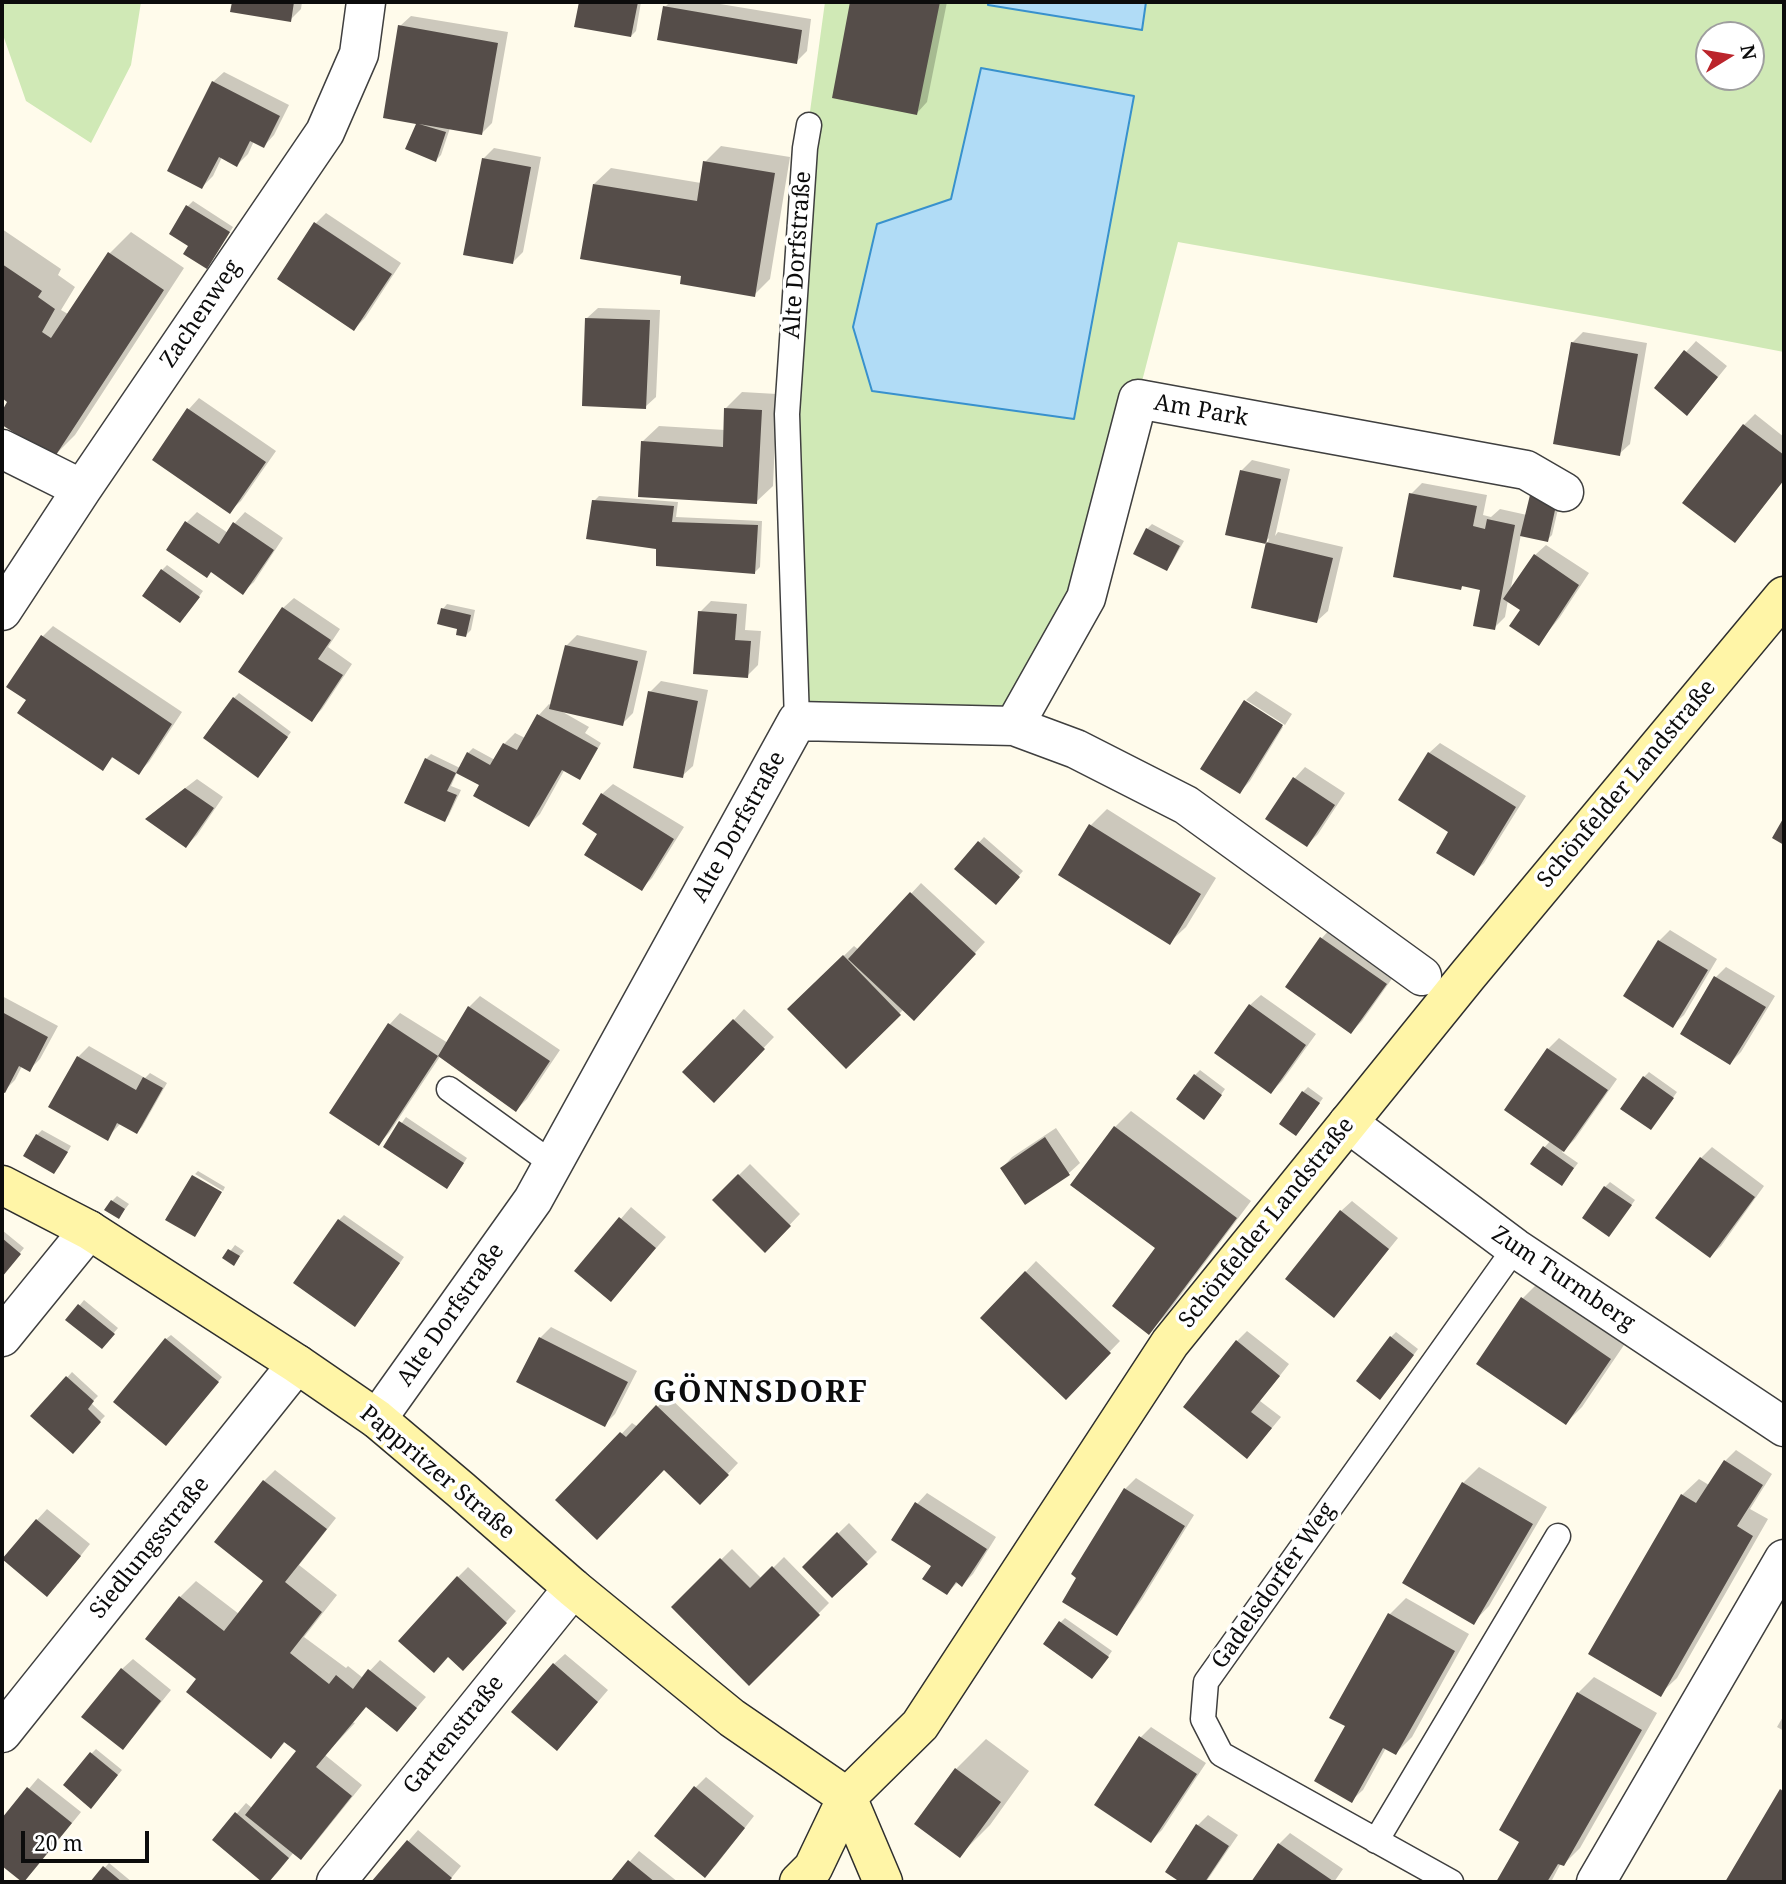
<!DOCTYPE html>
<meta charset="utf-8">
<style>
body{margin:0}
#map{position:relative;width:1786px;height:1884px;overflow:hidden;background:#fffbeb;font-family:"Noto Serif",serif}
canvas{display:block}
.frame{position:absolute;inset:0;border:4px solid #0c0c0c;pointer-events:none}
.north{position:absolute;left:1695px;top:21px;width:70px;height:70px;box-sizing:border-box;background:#fff;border:2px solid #9e9e9e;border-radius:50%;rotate:79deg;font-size:19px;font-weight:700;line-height:28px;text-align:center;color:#0c0c0c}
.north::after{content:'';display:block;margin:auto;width:24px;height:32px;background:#bb252c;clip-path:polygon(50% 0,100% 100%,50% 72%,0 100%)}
.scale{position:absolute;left:21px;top:1831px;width:128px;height:32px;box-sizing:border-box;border:4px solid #0c0c0c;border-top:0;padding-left:9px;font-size:21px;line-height:24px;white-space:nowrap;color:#0c0c0c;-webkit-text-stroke:5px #fff;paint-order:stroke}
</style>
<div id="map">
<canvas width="1786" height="1884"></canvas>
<div class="frame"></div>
<div class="north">N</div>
<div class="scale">20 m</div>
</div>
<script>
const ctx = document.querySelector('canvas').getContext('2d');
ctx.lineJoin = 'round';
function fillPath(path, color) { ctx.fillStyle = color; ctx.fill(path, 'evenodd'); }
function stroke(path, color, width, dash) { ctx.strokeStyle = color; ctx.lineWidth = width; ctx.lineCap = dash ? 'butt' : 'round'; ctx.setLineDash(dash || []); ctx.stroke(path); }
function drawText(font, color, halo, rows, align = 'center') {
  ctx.font = font + ' "Noto Serif",serif'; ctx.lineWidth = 7; ctx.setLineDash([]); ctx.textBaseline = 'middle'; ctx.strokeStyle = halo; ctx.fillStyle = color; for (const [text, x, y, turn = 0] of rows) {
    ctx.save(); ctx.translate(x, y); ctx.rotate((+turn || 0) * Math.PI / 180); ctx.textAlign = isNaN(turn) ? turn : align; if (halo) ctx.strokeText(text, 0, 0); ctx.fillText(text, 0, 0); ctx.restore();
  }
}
fillPath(new Path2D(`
 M2,2h139l-10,63 -40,78 -65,-42 -24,-69z
 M825,2h163v3l154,25 4,-28h638v350l-172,-33 -434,-77 -92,356 -72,128 -217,-5 -10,-307 18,-266zM1709,35h42v42h-42zM981,68l93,351 -123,-220z`), '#d0e9b6');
const water = new Path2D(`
 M988,2h158l-4,28 -154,-25z
 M981,68l153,28 -60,323 -202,-28 -19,-64 24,-103 74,-25z`);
fillPath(water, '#b1dcf6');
stroke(water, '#3891cd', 2);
fillPath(new Path2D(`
 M234,2h68l-1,7 -11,11 -58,-10z
 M581,2h60l-5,29 -5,5 -55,-11z
 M670,2h38l103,17 -4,32 -11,11 -131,-55z
 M852,2h95l-20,100 -10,11 -83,-16z
 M411,16l97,16 -16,91 -11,11 -31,-6 -9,27 -5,5 -19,-35 -17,-99z
 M224,72l65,33 -15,30 -10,11 -10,-5 -6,13 -11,11 -15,-8 -9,19 -11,11 11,-105z
 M721,146l69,11 -20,122 -16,16 -71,-20 -89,-91 17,-16 90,15 4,-21z
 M494,148l47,9 -18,95 -10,10 -30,-103z
 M193,201l40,26 -22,35 -40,-29 17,-27z
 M326,213l75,50 -36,55 -11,11 -38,-106z
 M2,229l59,40 -3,6 17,12 -14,23 7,4 42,-61 21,-21 53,36 -109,167 -21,21 -52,-33v-8l7,-14 -7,-5z
 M598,308l62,2 -4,87 -11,10 -58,-89z
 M1583,332l64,11 -17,101 -11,10 -47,-111z
 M1696,341l31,25 -30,37 -11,-51z
 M742,392l35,2 -4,92 -17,16 -114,-60 17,-16 66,4 1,-22z
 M199,398l77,53 -35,50 -11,10 -75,-52 34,-50z
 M1755,414l29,23v43l-39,50 -10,11 -51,-39 60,-77z
 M1252,460l38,9 -15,67 3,-4 65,15 -15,64 -11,10 -64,-15 16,-68 -4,4 -24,-71z
 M1422,483l65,12 -4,20 8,2 9,-8 27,6 34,-19 -9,39 -5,5 -26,-6 -11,59 25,-38 11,-10 43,28 -29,44 -21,26 -17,-33 -14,-10 -3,17 -11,11 -12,-40 -18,-3 -4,3 -49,-94z
 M599,496l79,6 -2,15 86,4 -2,46 -5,5 -97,-25 -64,-46z
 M197,512l31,21 7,-10 10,-11 38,26 -29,44 -11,10 -56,-70z
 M1152,524l32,17 -13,23 -4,5 -20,-40z
 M167,565l36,26 -18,25 -23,-46z
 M294,598l46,31 -12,18 24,17 -30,45 -11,11 -28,-112z
 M711,601l36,3 -2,26 16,1 -3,34 -11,11 -47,-64z
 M447,604l28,6 -4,20 -5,5 -23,-26z
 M53,626l129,86 -33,50 -11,11 -24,-17 -11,12 -75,-69 14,-62z
 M577,635l70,16 -14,62 -11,11 -61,-13 28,16 -4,6 16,10 -17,30 -4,5 -15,-9 -25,45 -11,11 -48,-41 -24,-12 -6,14 10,4 -12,25 -5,5 -18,-61 5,-5 29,14 8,-15 5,-5 22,12 9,-16 11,-11 10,5 14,-23 10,-11 3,2 14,-60z
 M661,681l47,9 -15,76 -11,10 -32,-84z
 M1256,691l36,23 -7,11 -39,-25z
 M239,693l52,39 -29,39 -28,-73z
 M1245,703l38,24 -33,54 -10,11z
 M1440,743l86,53 -42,67 -11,11 -22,-43 -22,-78z
 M1305,767l40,26 -27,41 -11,11 -39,-26 27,-41z
 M197,779l26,18 -26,38 -11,11 -38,-27 10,-10z
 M613,784l71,43 -32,51 -11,11 -42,-56 3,-39z
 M1107,809l109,69 -30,49 -17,16 -78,-118z
 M984,837l39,34 -23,26 -44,-29z
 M921,883l64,59 -60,66 -21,1 -58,58 -57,-58 65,-63 5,4z
 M1332,927l64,46 -34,48 -11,11 -29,-94z
 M1670,930l47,29 -33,56 -11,10 -14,-84z
 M1726,967l49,29 -34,56 -11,11 -14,-86z
 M1261,995l55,39 -34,47 -11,11 -21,-87z
 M2,996l56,30 -18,33 -11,11 -7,-4 -7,14 -11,11 -2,-1z
 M480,996l80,54 -33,49 -11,11 -75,-55 -52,78 -10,10 -48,-30 59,-89 10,-11 48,30 21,-36z
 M744,1009l30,28 -60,63 20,-80z
 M1559,1038l58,41 -42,60 -13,13 16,11 -12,16 -22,-31 7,-8 -3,-91z
 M89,1046l56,32 5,-5 17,10 -25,44 -5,5 -16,-9 -14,15 -29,-81z
 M1200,1070l25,19 -17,24 -13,-38z
 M1649,1072l28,20 -26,36 -7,-51z
 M1308,1087l15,11 -22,31 2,-37z
 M1131,1111l120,90 -86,115 -16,16 9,-84 -43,-121z
 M406,1117l61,41 -16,24 -66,-36z
 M1056,1128l24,35 -11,10 -43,30 -24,-35 10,-11z
 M42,1130l29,16 -12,21 -5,5 -17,-37z
 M1712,1147l52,39 -43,60 -11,10 -52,-38 43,-60z
 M750,1164l50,50 -35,37 -51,-51z
 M198,1171l27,16 -2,4 -28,-17z
 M1610,1182l25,18 -22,30 -8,-43z
 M117,1196l12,8 -10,13 -7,-16z
 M1352,1201l46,37 -54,67 -10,11 7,-105z
 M631,1207l35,30 -55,62 -34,-29z
 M344,1215l60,42 -44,63 -21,-100z
 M2,1230l22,18 -22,27z
 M235,1245l9,6 -10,12 -9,-5z
 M1036,1261l84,80 -54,56 -84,-79z
 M1539,1282l87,60 -44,65 -16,16 -43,-125z
 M84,1300l34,28 -12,14 -38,-22z
 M551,1327l86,44 -22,43 -11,11 -86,-44 22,-43z
 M1247,1331l42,33 -29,37 21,16 -24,29 -20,-105z
 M1396,1332l22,17 -33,44 6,-56z
 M171,1335l51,42 -51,62 -5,-100z
 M72,1372l26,24 -7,7 14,13 -33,35 -39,-35z
 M668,1396l70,67 -27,29 -47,-24 -106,32 74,-77 6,4z
 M1736,1450l36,24 -22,35 18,10 -91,159 -17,16 -69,-40 91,-159 17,-16 10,6 16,-24z
 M1479,1467l68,40 -58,99 -16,17 -10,-140z
 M275,1470l61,48 -37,47 38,30 -33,42 42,31 2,-2 15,12 17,-18 46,37 -29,33 -27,-31 -19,23 4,1 -30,32 37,30 -50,62 -11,11 -7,-6 -17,21 -10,9h-2l-51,-42 32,-37 6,5 46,-57 -12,-10 -15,16 -73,-78 -18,-82 16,-16 43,33 27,-33 -49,-39 47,-61z
 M1136,1478l58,37 -52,84 -25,35 8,-145z
 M927,1493l69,44 -23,37 -11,11 -4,-3 -11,11 -13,-28 -17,-61z
 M47,1509l43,35 -32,40 -21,-64z
 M849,1523l28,29 -45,44 -28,-29z
 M732,1549l30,30 22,-22 45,46 -80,81 -76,-77z
 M468,1567l48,44 -42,47 -25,-3 9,-78z
 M1406,1598l63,36 -57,103 -16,16 -10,-5 -23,42 -11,10 -5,-75 43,-111z
 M1065,1618l47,33 -15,21 -37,-49z
 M565,1654l43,36 -41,48 -13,-74z
 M133,1659l38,31 -38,47 -10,11 -1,-79z
 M1594,1677l63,36 -77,135 -16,16 -3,-1 -10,19h-53l22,-39 58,-150z
 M1784,1715v16l-7,-4z
 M1151,1727l55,36 -44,67 -11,11 -10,-104z
 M986,1739l43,32 -39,54 -30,30 -4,-86z
 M96,1749l26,21 -26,31 -5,-47z
 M706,1777l48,39 -38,49 -11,10 -10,-87z
 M38,1778l43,34 -47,58 -11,11 -21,-17v-43z
 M1784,1787v95h-57l54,-92z
 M1208,1815l30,20 -32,47h-22l-17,-10 31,-47z
 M418,1830l43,36 -13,16h-75z
 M1290,1833l53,36 -9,13h-81l26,-38z
 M639,1851l39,31h-66z
 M109,1863l23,19h-40z`), '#0003');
fillPath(new Path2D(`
 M232,2h62l-3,20 -61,-10z
 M579,2h59l-7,35 -57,-10z
 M850,2h90l-23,113 -85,-17z
 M663,6l139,24 -5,34 -140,-24z
 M398,25l100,18 -16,92 -63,-11 27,8 -10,30 -31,-13 11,-25 -33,-6z
 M212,81l68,35 -16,32 -14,-7 -13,26 -18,-10 -17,32 -35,-18z
 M482,158l49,9 -18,97 -50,-9z
 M703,161l72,12 -20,124 -75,-13 1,-8 -101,-17 13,-75 104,17z
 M186,205l44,27 -23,37 -24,-15 5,-8 -19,-12z
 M314,222l78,52 -38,57 -77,-52z
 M108,252l56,38 -110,168 -52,-33v-14l5,-9 -5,-4v-134l40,27 -4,6 17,12 -13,23 9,6z
 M585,318l65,2 -4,89 -64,-3z
 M1571,342l67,12 -18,102 -67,-12z
 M1684,350l34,27 -31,39 -33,-28z
 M187,408l79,54 -36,52 -78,-54z
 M724,408l38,2 -5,94 -119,-7 3,-56 82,6z
 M1743,424l41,31v25l-49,63 -53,-40z
 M1240,470l41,9 -15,65 -41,-9z
 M1409,493l68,13 -4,20 12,3 2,-10 28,6 -20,105 -22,-4 7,-36 -18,-4 -1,4 -68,-13z
 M1530,495l27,6 -9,41 -28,-6z
 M592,500l82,6 -2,16 86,3 -3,49 -99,-8v-17l-70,-10z
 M185,521l34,23 14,-22 41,28 -31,45 -32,-23 -4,6 -41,-28z
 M1146,528l34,18 -13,25 -34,-17z
 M1266,542l67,16 -16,65 -66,-15z
 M1534,554l45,31 -40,61 -30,-20 11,-16 -17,-11z
 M161,569l39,28 -20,26 -38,-27z
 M282,607l49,33 -13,19 25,16 -31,47 -74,-50z
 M441,608l30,7 -5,22 -10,-2 1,-6 -20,-5z
 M698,611l39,3 -2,26 16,1 -3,37 -55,-4z
 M41,635l131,89 -33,51 -27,-18 -9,14 -86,-58 9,-13 -20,-13z
 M565,645l73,16 -15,65 -74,-17z
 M648,691l50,10 -15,77 -50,-10z
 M233,697l55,40 -30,41 -55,-40z
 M1244,700l39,25 -43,69 -40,-25z
 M537,714l61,34 -18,32 -18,-10 -33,57 -56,-31 6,-11 -23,-12 11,-21 23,13 13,-22 14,7z
 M1428,752l88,55 -42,69 -38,-23 12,-21 -50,-32z
 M425,758l31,15 -9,18 10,4 -12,27 -41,-19z
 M1293,777l42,28 -28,42 -42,-28z
 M185,788l29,20 -28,40 -41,-29z
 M601,793l73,46 -32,52 -58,-36 13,-21 -15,-10z
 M1784,817v28l-12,-7z
 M1089,824l112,70 -31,51 -112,-70z
 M978,841l42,36 -24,28 -42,-36z
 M910,892l66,62 -62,67 -66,-62z
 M1320,937l67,47 -36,50 -66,-47z
 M1658,940l50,30 -35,58 -50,-32z
 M843,955l58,60 -55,54 -59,-60z
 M1714,976l52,31 -36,58 -50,-31z
 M1249,1004l57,41 -35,49 -57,-41z
 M468,1006l82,55 -34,51 -78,-56z
 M2,1012l46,25 -18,35 -11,-6 -14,27 -3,-1z
 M733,1019l32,30 -51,54 -32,-31z
 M388,1023l50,33 -59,90 -50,-33z
 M1547,1048l61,42 -44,62 -60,-42z
 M77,1056l59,34 7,-13 20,11 -26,46 -20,-11 -9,18 -60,-34z
 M1194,1074l28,21 -18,25 -28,-21z
 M1643,1076l31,22 -23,32 -31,-21z
 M1302,1091l18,12 -24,33 -17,-12z
 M399,1121l65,42 -17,26 -64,-42z
 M1114,1126l123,92 -88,117 -37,-29 43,-58 -85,-63z
 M36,1134l32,18 -14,22 -31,-18z
 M1045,1137l25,38 -45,30 -25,-37z
 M1543,1146l31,22 -12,18 -32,-22z
 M1700,1157l55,40 -45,61 -55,-40z
 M738,1174l53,52 -26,27 -53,-53z
 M192,1175l30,17 -27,45 -30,-17z
 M1604,1186l28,19 -23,32 -27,-19z
 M111,1200l14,9 -6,10 -15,-9z
 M1340,1210l49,39 -55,69 -49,-39z
 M619,1217l37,31 -45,54 -37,-31z
 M338,1219l62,44 -45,64 -62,-44z
 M2,1238l19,16 -19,23z
 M228,1249l12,7 -6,10 -12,-8z
 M1025,1271l86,82 -45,47 -86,-82z
 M1521,1297l90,62 -45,66 -90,-61z
 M78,1304l37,30 -13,15 -37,-29z
 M1390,1336l24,19 -34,45 -24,-19z
 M539,1337l89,45 -23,45 -89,-45z
 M165,1338l54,44 -53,64 -53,-44z
 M1236,1340l44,36 -29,36 21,16 -25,31 -64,-52z
 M66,1376l28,25 -6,8 13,13 -28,32 -43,-38z
 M656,1405l73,70 -29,30 -36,-35 -67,70 -42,-40 65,-68 6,5z
 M1724,1460l39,25 -26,41 16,10 -92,161 -73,-43 93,-160 15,9z
 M263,1480l64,49 -42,53 37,30 -32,41 39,31 7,-9 17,14 15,-20 49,39 -20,24 -31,-25 -50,60 36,29 -51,64 -56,-45 51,-64 -12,-9 -13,17 -85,-67 10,-13 -51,-40 34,-43 45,35 39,-50 -49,-39z
 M1462,1482l71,42 -59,101 -72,-42z
 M1124,1488l61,38 -68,110 -55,-34 14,-24 -5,-4z
 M915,1502l72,47 -25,38 -6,-5 -9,13 -25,-16 9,-13 -40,-26z
 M36,1519l45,37 -34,41 -45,-38z
 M837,1532l31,32 -36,34 -30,-31z
 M720,1558l30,30 22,-22 48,49 -71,71 -78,-79z
 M457,1576l50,47 -44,48 -15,-14 -14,16 -36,-32z
 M1388,1613l67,38 -59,104 -13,-7 -31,55 -38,-22 31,-55 -16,-8z
 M1059,1621l50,36 -17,22 -49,-35z
 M553,1663l45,39 -41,49 -46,-39z
 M121,1668l40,33 -38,49 -42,-33z
 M1577,1692l65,38 -78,136 -6,-2 -11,18h-51l23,-40 -20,-12z
 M1139,1736l58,38 -46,69 -57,-38z
 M90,1752l28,23 -27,34 -28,-24z
 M955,1768l46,34 -41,56 -46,-34z
 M694,1786l51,42 -40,50 -51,-42z
 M27,1787l45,36 -48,59h-2l-20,-16v-48z
 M1780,1789l4,3v90h-59z
 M235,1812l54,46 -20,24h-7l-50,-42z
 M1196,1824l33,22 -24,36h-25l-15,-10z
 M407,1840l45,38 -4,4h-77z
 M1278,1843l55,38 -1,1h-81z
 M628,1860l27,22h-45z
 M103,1866l19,16h-32z`), '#554d49');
const lane = new Path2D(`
 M797,721l-10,-307 18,-266 4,-23
 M449,1089l104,75
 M1376,1841l182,-305
 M1451,1882l-230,-128 -18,-35 3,-37 309,-434`);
const street = new Path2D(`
 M2,449l80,40
 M2,611l80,-122 243,-357 34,-78 7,-52
 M1014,726l62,23 110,56 236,171
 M1348,1123l167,125 269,179
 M2,1337l87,-107
 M377,1419l156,-219 264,-479 217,5 72,-128 52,-199 388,71 38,22
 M2,1733l295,-369
 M336,1882l237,-294
 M1596,1882l188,-323`);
const secondary = new Path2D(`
 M2,1185l87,45 208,134 80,55 84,71 112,98 159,130 115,79
 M847,1797l36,85
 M799,1882l14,-14 34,-71 73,-72 250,-382 298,-368 316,-379`);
stroke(lane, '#3f3f3f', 27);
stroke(street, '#3f3f3f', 41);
stroke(secondary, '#2e2e2e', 41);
stroke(lane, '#fff', 24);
stroke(street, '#fff', 38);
stroke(secondary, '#fff5a7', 38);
drawText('23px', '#0c0c0c', '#fff', [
 ["Alte Dorfstraße",798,255,-86],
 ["Zachenweg",201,314,-56],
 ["Am Park",1201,411,10],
 ["Schönfelder Landstraße",1627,784,-50],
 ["Alte Dorfstraße",739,827,-61],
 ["Schönfelder Landstraße",1267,1223,-51],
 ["Zum Turmberg",1563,1279,34],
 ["Alte Dorfstraße",451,1315,-55],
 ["Pappritzer Straße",437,1473,40],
 ["Siedlungsstraße",150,1548,-51],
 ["Gadelsdorfer Weg",1274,1586,-55],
 ["Gartenstraße",454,1735,-51]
]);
ctx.letterSpacing = '2px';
drawText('bold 30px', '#0c0c0c', '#fff', [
 ["GÖNNSDORF",761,1393]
]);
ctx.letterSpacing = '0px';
</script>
